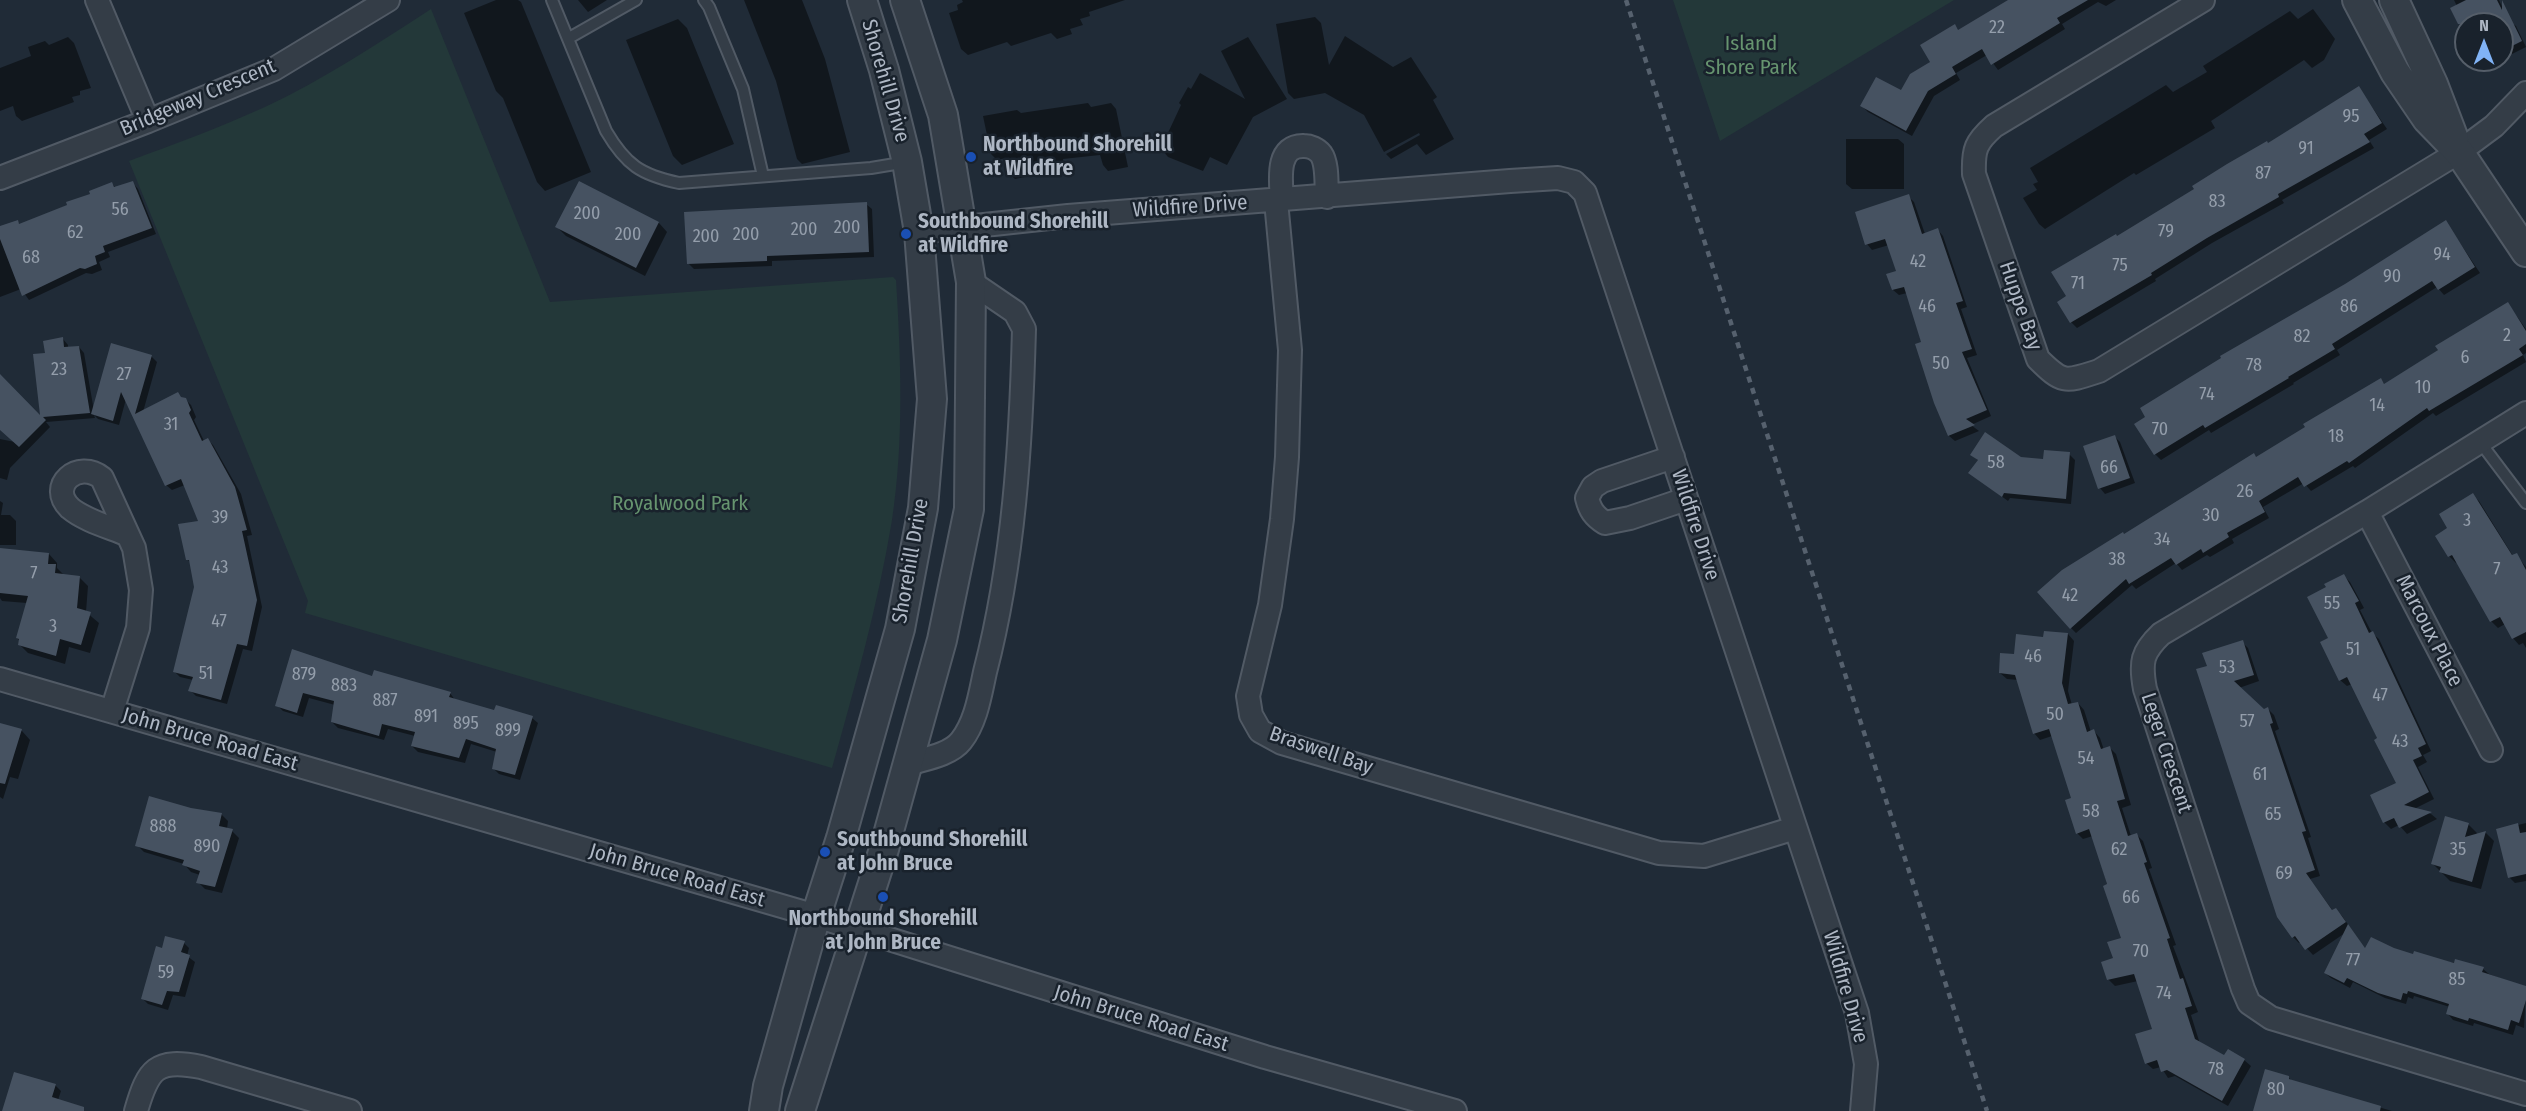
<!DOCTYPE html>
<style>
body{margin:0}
#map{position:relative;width:2526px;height:1111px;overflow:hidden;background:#202b37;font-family:"Fira Sans Condensed",sans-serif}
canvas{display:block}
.north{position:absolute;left:2454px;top:12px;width:60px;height:60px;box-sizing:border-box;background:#19222c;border:2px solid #555e69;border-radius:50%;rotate:0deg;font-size:16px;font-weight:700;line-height:24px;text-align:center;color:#aeb7c4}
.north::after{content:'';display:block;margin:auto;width:21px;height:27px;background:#81b3f6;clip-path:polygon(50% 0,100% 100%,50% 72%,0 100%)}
</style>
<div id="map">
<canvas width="2526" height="1111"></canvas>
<div class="north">N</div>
</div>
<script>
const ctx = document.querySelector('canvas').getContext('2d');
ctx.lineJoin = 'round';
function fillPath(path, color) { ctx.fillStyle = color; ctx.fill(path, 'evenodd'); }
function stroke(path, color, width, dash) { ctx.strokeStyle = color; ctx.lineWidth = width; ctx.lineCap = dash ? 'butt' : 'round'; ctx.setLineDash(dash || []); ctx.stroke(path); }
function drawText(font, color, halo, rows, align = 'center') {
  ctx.font = font + ' "Fira Sans Condensed",sans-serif'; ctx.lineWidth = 5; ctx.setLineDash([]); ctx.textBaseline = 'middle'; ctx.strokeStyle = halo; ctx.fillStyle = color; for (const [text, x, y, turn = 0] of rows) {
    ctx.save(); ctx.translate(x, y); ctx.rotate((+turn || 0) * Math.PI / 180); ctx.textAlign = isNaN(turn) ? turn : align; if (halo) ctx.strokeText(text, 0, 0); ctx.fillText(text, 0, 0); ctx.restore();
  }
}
fillPath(new Path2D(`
 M1673,0h281l-234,141z
 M431,9l119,293 343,-25 3,3c5,80 8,161 -4,240 -14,85 -37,166 -60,248l-527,-155 3,-12 -179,-440c46,-17 92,-34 136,-54 58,-27 112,-63 166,-98z`), '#233839');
fillPath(new Path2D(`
 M496,0h22l3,2 70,170 -46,19 -8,-9 -34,-84 -7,-7 -32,-78z
 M578,0h29l-19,12z
 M744,0h58l23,59 25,93 -48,12 -5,-5 -21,-78z
 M962,0h163l-36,12 1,4 -10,3 3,6 -13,4 2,5 -15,5 -6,-6 -40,13 -4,-4 -39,13 -7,-6 -12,-36 9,-3 -1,-5 6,-3z
 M2011,0h105l-10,6 -8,-4 -36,22 3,5 -67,41 -11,-15 -31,18 4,7 -26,16 -22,40 -44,-24 -6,-6 40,-14 57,-61z
 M2454,0h45l10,21 7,5 10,21 -24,12v-35h-36v12l-14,-28 5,-2z
 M2313,9l22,30 -11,21 -12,8 -8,-8 -93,61 4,7 -79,47 -2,-2 -89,56 -6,-5 -16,-26 14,-8 -4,-6 5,-2 -8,-14 136,-83 7,7 34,-20 -4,-6 87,-55 8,8z
 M1315,17l6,6 8,42 16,-29 48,31 18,-10 26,40 -4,3 21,39 -28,16 -9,-11 -26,15 -5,-5 34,-19 -1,-2 -35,19 -20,-37 -39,-22 -31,6 -6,-6 -12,-69z
 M678,19l9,9 47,116 -52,21 -9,-9 -47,-116z
 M68,37l6,6 17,45 -11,3v4l-8,2 2,5 -52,19 -6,-5 -3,-10 -13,5v-43l31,-12 -3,-9 17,-6 4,4z
 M1248,37l39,62 -34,18 -26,48 -17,-8 -7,14 -35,-14 -5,-6 6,-14 -2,-2 14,-30 -2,-2 9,-16 3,2 9,-16 45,26 -24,-48z
 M2480,60h19l-12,6z
 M2359,88l28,41 -18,11 5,8 -92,52 2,3 -72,40 -57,36 1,2 -79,47 -6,-6 -12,-20 9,-5 49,-59z
 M1088,103l3,4 20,-4 5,6 12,58 -20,4 -5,-6 -3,-10 -37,4 1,10 -49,10 -6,-6 -3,-15 -9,2 -6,-6 -8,-38 34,-6 4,3z
 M1846,139h52l6,5v45h-52l-6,-5z
 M133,183l5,6 18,45 -48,18 2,5 -11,5 3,8 -10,4 -6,-1 -57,27 -8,-11 -21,8v-69l17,-6 3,3 72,-30 20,-11 4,4z
 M580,183l79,40 8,9 -22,44 -79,-40 -9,-9z
 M1908,196l6,6 11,32 13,-4 5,6 24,71 -6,2 16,46 -10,3 24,58 -20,9 8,6 -24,10 -6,-5 -42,-143 -8,2 -6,-5 5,-18 -9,-27 -17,5 -5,-6z
 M866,204l6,5 2,48 -102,4v5l-78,3 -6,-6z
 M2446,222l34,51 -36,22 -7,-8 -100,63 3,5 -47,28 1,1 -83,49 -2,-3 -48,30 -6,-6z
 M2508,304l18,25v24l-3,2 3,7 -90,54 -3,-3 -78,55 -2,-2 -42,25 -7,-8 -41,24 6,11 -37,21 2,4 -24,14 -3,-2 -25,15 -6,-7 -40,26 -4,-4 -56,48 -5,-5 53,-93 133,-77 124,-78 4,5z
 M63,339l5,6v3l11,-1 5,6 10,58 57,-55 6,6 -14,50 42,-13 6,6 5,12 -2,3 10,21 4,-1 5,5 28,49 11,41 -5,1 15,71 -10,44 -9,-2 -16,55 -31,-8 -6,-6 3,-10 -13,-3 -6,-6 21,-84 -4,-24 -4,-4 13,-37 -15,-37 -13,5 -6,-5 -40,-86 -7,26 -21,-6 -4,-4 1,3 -49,4 4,5 -40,41 -3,12 -7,-2v-39l15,3 -15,-13v-53l42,43 4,-64z
 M2115,437l5,5 15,41 -30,11 -5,-6z
 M2069,454l6,6 -4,44 -61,-6 -2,3 -38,-28 9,-12 -7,-6 72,6z
 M2472,495l7,6 34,55 3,-1 10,12v81l-3,-5 -4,2 -6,-7 -8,-14 -7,4 -7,-7 -33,-59 -2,1 -7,-7 -12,-20 12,-8z
 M0,501l3,2 -2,12h9l6,6v24h-16z
 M0,549l49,5 8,9v5l7,7 15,2 9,9 -2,26 13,11 -9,30 -21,-6 -4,17 -37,-11 -9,-9 1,-3 -3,-3 10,-35 -25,-2 -2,-3z
 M2344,576l6,6 14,26 -4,2 12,23 7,6 52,112 -8,4 4,7 -9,5 16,32 -20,10 17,5 6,5 -30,15 -8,-9 -8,4 -7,-7 -12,-26 26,-13 -46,-99 -5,2 -7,-6 -10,-41z
 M2068,634l6,7 -6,50 4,14 6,-2 6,7 7,22 3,-1 6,7 4,12 6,-2 6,6 15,51 -9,3 9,28 6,-1 6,6 9,27 -3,1 27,76 -3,1 25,66 -7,3 9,29 25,14 19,2 7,6 -23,40 -53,-30 -7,2 -7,-11 -8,2 -7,-6 8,-33 -16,-49 -23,5 -7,-7 15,-40 -30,-103 -10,3 -6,-6 -4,-34 -21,-63 -12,4 -6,-7 -16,-53 -11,-1 -7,-6 16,-18 29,-17z
 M2242,642l6,6 11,33 -20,7 25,22 4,-1 6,6 5,14 -4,2 36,106 -3,1 12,38 -10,3 23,32 3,-1 6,6 24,34h27l90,19 6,5 37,14 -2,40 -8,-3 -3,10 -39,-12 -1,3 -20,-6 -5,-6 2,-7 -36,-11 -1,3 -5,-2 -2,7 -21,-6 -32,-16 -3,6 -19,-10 -6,-5 20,-40 -32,22 -12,-13 -2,1 -6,-6 -84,-270z
 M293,651l80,27 77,15 5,7 40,12 37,6 6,5 -18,57 -21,-6 -6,-6 4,-16 -26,-8 -6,19 -47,-11 -6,-6 3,-10 -27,-7 -4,11 -46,-12 -6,-6 3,-17 -26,-7 -6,19 -20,-6 -6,-6z
 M0,725l22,6 8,9 -12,39 -8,-2 -7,22 -3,-2z
 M191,809l30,5 7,7 -1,8 5,2 7,7 -17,55 -17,-4 -7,-7 2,-7 -9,-3 -7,-8 -40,-12 -7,-7z
 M2526,823v58l-11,2 -5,-5 -12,-48z
 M2468,824l9,9 -1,2 10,-2 8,8 -13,48 -31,-8 -17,-17z
 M184,943l5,5 -2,8 8,6 -10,35 -12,-2 -5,15 -20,-6 -6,-6 21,-48z
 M2289,1078l4,4 99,29h-138z
 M55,1085l6,6 -3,9 7,11h-58z`), '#0007');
fillPath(new Path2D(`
 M2008,0h80l-31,18 3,5 -69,42 -9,-16 -30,18 4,7 -28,17 -22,40 -46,-25 16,-29 25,13 9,-16 20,-12 -10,-17 35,-21 3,6z
 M2466,0h31l5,10v-10l20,41 -20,10v-27h-44l-8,-16z
 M2359,86l23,37 -18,11 6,8 -92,52 1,3 -72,41 -56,35 1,2 -82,48 -13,-21 9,-6 -15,-24 65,-38 1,2 77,-47 -2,-3 35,-22 40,-23 1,2z
 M133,181l19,47 -49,18 2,6 -10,4 2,8 -12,5 -5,-1 -58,28 -22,-57v-13l18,-6 1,4 48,-19 -1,-3 24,-8 -1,-3 23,-9 2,5z
 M579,181l80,41 -23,46 -81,-41z
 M1909,194l13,40 16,-6 25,73 -7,2 16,46 -10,3 25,58 -21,9 9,6 -27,11 -14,-33 -19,-59 6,-2 -17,-55 -12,3 -6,-16 10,-3 -11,-32 -20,6 -10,-33z
 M867,202l2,50 -102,4v5l-80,3 -3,-52z
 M2446,220l29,47 -37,23 -6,-9 -100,63 3,5 -47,28 1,1 -84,50 -2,-3 -49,30 -20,-31 11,-7 -5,-9 81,-50 -1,-2 125,-72z
 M2508,302l18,29v13l-7,5 4,6 -94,56 -2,-3 -78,55 -2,-2 -43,26 -6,-10 -39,24 6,11 -38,21 2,4 -26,16 -2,-4 -25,16 -5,-7 -42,26 -3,-5 -56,50 -33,-37 25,-22 61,-38 1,2 130,-81 2,4 49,-30 -2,-3 78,-46 3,6 54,-34 -3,-4z
 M63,337l1,10 15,-1 11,67 -47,4 3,3 -27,27 -19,-17v-56l40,41 -7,-61 12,-1 -2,-12z
 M111,343l41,12 -17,59 43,-22 3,5 5,1 5,12 -2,3 13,28 6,-3 27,49 12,43 -5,1 15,69 -10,46 -10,-2 -16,56 -33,-9 5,-14 -20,-5 21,-85 -5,-27h-3l-8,-36 20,-3 -17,-42 -16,7 -44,-94 -8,29 -22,-7z
 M1985,432l36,25 22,2 1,-9 26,2 -4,47 -62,-6 -2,4 -34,-24 10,-13 -8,-5z
 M2115,435l15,43 -32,11 -15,-43z
 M2473,493l39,62 5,-2 9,17v62l-14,7 -12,-22 -10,5 -38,-67 -4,2 -13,-21 12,-8 -8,-14z
 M0,548l49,5 -1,11h8l-1,9 25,3 -3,32 14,4 -10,33 -21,-6 -4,17 -38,-11 1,-6 -3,-1 12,-42 -28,-3z
 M2344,574l15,27 -4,2 14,30 4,-2 53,113 -8,4 4,8 -9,4 16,32 -25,13 28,7 -33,16 -5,-10 -11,5 -13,-28 26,-12 -22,-43 3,-2 -30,-61 -8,4 -19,-39 8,-4 -21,-41 19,-10 -2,-3z
 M2044,631l24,2 -6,50 6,21 10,-2 9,30 7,-3 7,20 9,-3 15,53 -8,2 11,35 9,-3 10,29 -3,1 26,75 -3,1 13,40 3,-1 9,28 -7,2 10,31 29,16 4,-6 17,10 -23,42 -55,-31 -6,2 -4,-12 -12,4 -10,-30 17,-5 -18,-55 -27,6 -6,-18 12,-4 -6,-16 14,-4 -18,-52 4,-2 -18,-55 -13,5 -11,-34 6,-2 -22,-69 -16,5 -18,-59 -16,-2 1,-20 14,1 2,-20 27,3z
 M2243,640l11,35 -20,6 30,28 4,-2 5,16 -3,1 36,107 -4,1 13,38 -9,3 26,37 4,-2 10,14 -41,28 -10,-14 -3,2 -15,-21 -81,-248 11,-3 -5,-13z
 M292,649l80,27 2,-6 77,22 -2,5 45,13 2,-5 37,11 -18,59 -23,-6 4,-20 -30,-10 -7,19 -48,-12 4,-14 -33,-8 -3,12 -48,-14 3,-21 -31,-8 -6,20 -22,-7z
 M0,723l22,6 -17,55 -5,-1z
 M149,796l42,12 31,5 -3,13 14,3 -18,58 -19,-4 4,-12 -18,-6 2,-5 -49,-14z
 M2445,816l24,7 -4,14 21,-6 -14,51 -33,-10 2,-5 -10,-3z
 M2518,823l2,10 6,-1v42l-18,4 -12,-49z
 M2348,924l17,24 6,-11 23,11 19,6 1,-3 40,12 1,-4 29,8 -2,5 44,14v14l-7,23 -8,-3 -3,10 -39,-12 -1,3 -22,-7 3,-10 -41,-13 -1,3 -4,-1 -2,7 -23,-7 -31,-15 -3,5 -20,-10z
 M165,936l20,5 -4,11 9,3 -11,37 -12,-1 -5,14 -21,-6 15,-53 6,2z
 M2265,1069l24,7v3l92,27 -1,5h-127z
 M14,1072l42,12 -4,13 32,10v4h-82z`), '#465261');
const service = new Path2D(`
 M552,0l54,131c20,34 35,44 73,52l192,-15 36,-6
 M704,0l5,7 34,82 20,87
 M569,38l67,-38
 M2480,442l46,61`);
const minor = new Path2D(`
 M97,0l51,121
 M2203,0l-209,126c-18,16 -21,23 -20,48l64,185c25,25 27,23 61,12l360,-219 35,-26 32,-33
 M0,178l148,-57 126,-52 114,-69
 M1282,200c-1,-18 -7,-55 22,-54 6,0 13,3 17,8 7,10 5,31 6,43
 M1276,201l14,149 -3,107 -5,62 -12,86 -22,91 3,19 9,16 22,12 377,110 45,3 91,-28
 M919,232l149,-16 442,-35 48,-3 16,4 11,11 272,820 9,51 -4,47
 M2526,413l-159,99 -206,122c-19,18 -21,28 -16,55l98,300 6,14 22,15 255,76
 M1673,457l-71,24 -9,6 -6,11c3,12 7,18 18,25l25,-5 56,-19
 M2367,512l124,238
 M0,679l816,237 449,141 190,54
 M112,711l26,-83 3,-38 -7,-42 -32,-70c-24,-19 -55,8 -32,30 14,12 39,19 56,26
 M908,764c16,-5 42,-9 53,-23 15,-19 19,-46 24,-69 29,-112 36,-228 39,-343l-9,-17 -44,-30
 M136,1111c12,-42 20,-53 65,-44l149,44`);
const tertiary = new Path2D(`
 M2357,0l38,72 32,47 32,33 67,100
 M2394,0l39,84 21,55
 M764,1111l4,-25 48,-170 25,-78 59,-209 23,-121 9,-109 -13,-167 -12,-70 -23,-92 -22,-70
 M800,1111l84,-262 58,-209 27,-131 2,-227 -28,-167 -38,-115`);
stroke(service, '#515a65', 14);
stroke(minor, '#515a65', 26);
stroke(tertiary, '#515a65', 32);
stroke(service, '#343d47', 10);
stroke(minor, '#343d47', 22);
stroke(tertiary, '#343d47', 28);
stroke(new Path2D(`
 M1626,0l361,1111`), '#56616e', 4.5, [6, 6]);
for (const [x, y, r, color] of [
 [971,157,6,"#1a4fb4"],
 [906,234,6,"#1a4fb4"],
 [825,852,6,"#1a4fb4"],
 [883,897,6,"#1a4fb4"]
]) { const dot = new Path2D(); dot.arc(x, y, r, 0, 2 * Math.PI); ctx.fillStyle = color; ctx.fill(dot); stroke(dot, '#19222c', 2); }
drawText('18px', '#949eab', null, [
 ["22",1997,28],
 ["95",2351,117],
 ["91",2306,149],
 ["87",2263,174],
 ["83",2217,202],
 ["56",120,210],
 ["200",587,214],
 ["200",847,228],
 ["200",804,230],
 ["79",2166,232],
 ["62",75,233],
 ["200",628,235],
 ["200",746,235],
 ["200",706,237],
 ["94",2442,255],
 ["68",31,258],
 ["42",1918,262],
 ["75",2120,266],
 ["90",2392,277],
 ["71",2078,284],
 ["46",1927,307],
 ["86",2349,307],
 ["2",2507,336],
 ["82",2302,337],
 ["6",2465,358],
 ["50",1941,364],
 ["78",2254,366],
 ["23",59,370],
 ["27",124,375],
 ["10",2423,388],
 ["74",2207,395],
 ["14",2377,406],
 ["31",171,425],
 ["70",2160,430],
 ["18",2336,437],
 ["58",1996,463],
 ["66",2109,468],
 ["26",2245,492],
 ["30",2211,516],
 ["39",220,518],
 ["3",2467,521],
 ["34",2162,540],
 ["38",2117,560],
 ["43",220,568],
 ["7",2497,570],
 ["7",34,574],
 ["42",2070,596],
 ["55",2332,604],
 ["47",219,622],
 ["3",53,627],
 ["51",2353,650],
 ["46",2033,657],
 ["53",2227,668],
 ["51",206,674],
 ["879",304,675],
 ["883",344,686],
 ["47",2380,696],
 ["887",385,701],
 ["50",2055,715],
 ["891",426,717],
 ["57",2247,722],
 ["895",466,724],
 ["899",508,731],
 ["43",2400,742],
 ["54",2086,759],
 ["61",2260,775],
 ["58",2091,812],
 ["65",2273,815],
 ["888",163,827],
 ["890",207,847],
 ["62",2119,850],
 ["35",2458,850],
 ["69",2284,874],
 ["66",2131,898],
 ["70",2141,952],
 ["77",2353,961],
 ["59",166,973],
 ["85",2457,980],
 ["74",2164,994],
 ["78",2216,1070],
 ["80",2276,1090]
]);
drawText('21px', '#66946f', '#19222c', [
 ["Island",1751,44],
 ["Shore Park",1751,68],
 ["Royalwood Park",680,504]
]);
drawText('21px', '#aeb7c4', '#19222c', [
 ["Shorehill Drive",885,81,74],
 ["Bridgeway Crescent",198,98,-23],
 ["Wildfire Drive",1190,207,-4],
 ["Huppe Bay",2020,306,71],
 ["Wildfire Drive",1695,525,72],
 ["Shorehill Drive",911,561,-80],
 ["Marcoux Place",2429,631,63],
 ["John Bruce Road East",210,740,16],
 ["Braswell Bay",1321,751,19],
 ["Leger Crescent",2166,753,72],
 ["John Bruce Road East",677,876,16],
 ["Wildfire Drive",1845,987,74],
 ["John Bruce Road East",1141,1019,17]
]);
drawText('bold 21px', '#aeb7c4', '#19222c', [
 ["Northbound Shorehill",983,145],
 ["at Wildfire",983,169],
 ["Southbound Shorehill",918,222],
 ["at Wildfire",918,246],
 ["Southbound Shorehill",837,840],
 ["at John Bruce",837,864],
 ["Northbound Shorehill",883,919,"center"],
 ["at John Bruce",883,943,"center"]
], 'left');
</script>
